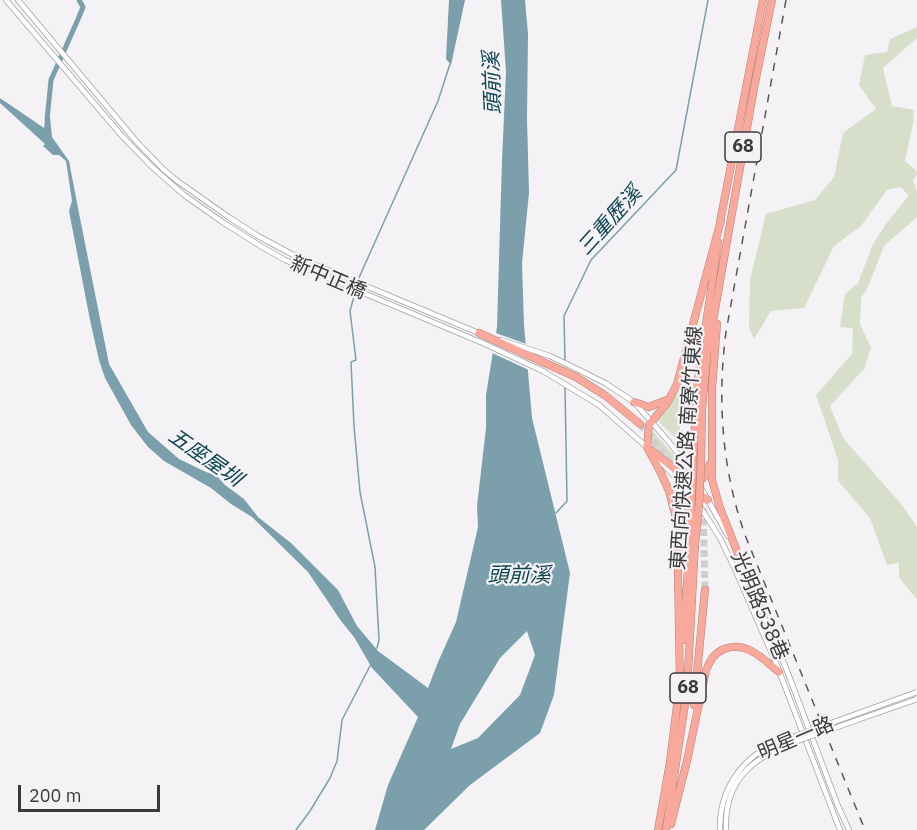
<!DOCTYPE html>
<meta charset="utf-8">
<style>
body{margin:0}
#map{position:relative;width:917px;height:830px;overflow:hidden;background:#f4f2f5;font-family:"IBM Plex Sans",sans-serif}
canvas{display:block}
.scale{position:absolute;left:18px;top:785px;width:142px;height:27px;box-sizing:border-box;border:3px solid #3b3a3b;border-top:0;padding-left:8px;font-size:18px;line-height:21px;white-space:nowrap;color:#3b3a3b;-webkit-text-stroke:4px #f4f2f5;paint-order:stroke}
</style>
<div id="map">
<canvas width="917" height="830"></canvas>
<div class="scale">200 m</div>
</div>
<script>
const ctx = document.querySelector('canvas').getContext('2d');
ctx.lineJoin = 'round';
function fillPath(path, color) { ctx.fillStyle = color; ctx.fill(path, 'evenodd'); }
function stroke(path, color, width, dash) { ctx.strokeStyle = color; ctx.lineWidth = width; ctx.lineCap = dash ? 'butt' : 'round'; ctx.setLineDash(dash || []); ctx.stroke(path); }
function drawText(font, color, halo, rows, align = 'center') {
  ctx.font = font + ' "IBM Plex Sans","Noto Sans TC",sans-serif'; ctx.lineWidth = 4.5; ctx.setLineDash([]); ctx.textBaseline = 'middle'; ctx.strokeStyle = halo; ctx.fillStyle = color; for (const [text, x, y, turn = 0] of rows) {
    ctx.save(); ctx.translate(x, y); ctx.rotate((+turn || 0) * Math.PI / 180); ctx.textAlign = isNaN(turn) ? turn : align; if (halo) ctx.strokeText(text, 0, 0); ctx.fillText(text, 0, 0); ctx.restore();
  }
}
fillPath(new Path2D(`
 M917,27v11l-34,30 9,38 22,4 -1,14 -8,37 12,10v3l-4,7 4,11v25l-33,29 -16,41 -7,11 -1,26 11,24 -7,21 -34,37 13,32 59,67 15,22v72l-18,-21v-15l-12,2 -17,-47 -32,-37v-21l-22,-65 36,-41 1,-26 -13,-1 5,-33 13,-11 15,-39 13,-20 23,-29 -9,-8 -13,3 -26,36 -27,20 -30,62 -33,3 -17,28 -5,-11 1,-48 16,-66 49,-14 19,-23 9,-44 33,-24 -17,-24 6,-30 22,-3 3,-13z
 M691,343l-13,98 -20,-20 13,-21z
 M652,430l43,49 -14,-8 -30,-26z`), '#d7dfca');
fillPath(new Path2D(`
 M449,0h16l-14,65 -5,-6z
 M501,0h24l3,34 -1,85 2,74 -7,70 2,62 8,93 38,155 -16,122 -14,38 -70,52 -46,45h-49l13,-45 30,-68 -46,-49 -18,-31 -13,-16 -33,-49 -56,-55 -21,-13 -20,-16 -47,-27 -16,-14 -17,-22 -26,-47 -6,-18 -9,-40 -21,-109 3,-10 -6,-40 -7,-6h-6l-10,-9 2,-2 -45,-41v-5l44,30 2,-15 4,4 2,20 17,24 9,47 31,156 39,68 31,27 27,13 10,3 9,10 19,14 14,18 33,26 47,47 19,36 21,25 50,37 10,-26 18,-40 22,-95 -1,-21 9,-78v-33l11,-68 5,-167 4,-88zM527,631l8,24 -15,40 -42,43 -27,11 9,-25 40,-66z`), '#7ba0ab');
fillPath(new Path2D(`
 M493,332l36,13 2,26 -41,-19z`), '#f4f2f5');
stroke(new Path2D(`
 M358,280l80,-179 12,-37
 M357,285l-7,26 6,49 -5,2 3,64 6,66 15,75 4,73 -2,8
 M565,361l-1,-45 27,-56 85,-90 32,-170
 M556,513l11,-12 -2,-114
 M296,830l14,-19 20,-33 7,-17 5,-41 29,-56`), '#7ba0ab', 1.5);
stroke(new Path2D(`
 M47,120l4,-40 28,-63 4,-10 -4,-7`), '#7ba0ab', 5);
stroke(new Path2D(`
 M640,424l35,44 18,26
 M703,508l2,82`), '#cfcdd0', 7, [7, 3.5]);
const minor = new Path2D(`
 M6,0l116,136 29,30 33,29 37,26 41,26 23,13 200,84 58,27 56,34 49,43
 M18,0l118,141 27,28 13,11 54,38 28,18 41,22 182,76
 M501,340l49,16 31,15 24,12 29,19 35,40 22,29
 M659,460l34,36
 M700,486l28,50
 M699,505l21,33 15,31 41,94 64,167
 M739,557l47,111 52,138 11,24`);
const highway = new Path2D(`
 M720,222l43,-222
 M717,324l-5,64v92l8,28 20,51
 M479,333l97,44 30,19 34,28
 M634,402l15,5 20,-8
 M651,450l31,25 16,7c7,-4 10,-10 12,-18
 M693,457l5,-78 20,-137
 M701,464l1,-55 5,-54 47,-267 18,-88
 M677,522c5,-12 8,-25 22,-28l9,6
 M683,640l7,-99
 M680,685l-3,-163 -8,-31 -9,-20 -13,-24 2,-22 18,-22 10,-19 44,-164
 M694,705l11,-115
 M671,824l16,-63 19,-91c4,-9 8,-17 18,-21 22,-9 39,10 55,23
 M658,830l12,-68 10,-81
 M666,830l21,-139 8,-147`);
stroke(minor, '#a1a0a2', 6);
stroke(highway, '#b68279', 8);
stroke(minor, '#fff', 4.5);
stroke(highway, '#f8a99b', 7);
stroke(new Path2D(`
 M786,0l-60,332c-9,69 -4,137 19,203l120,295`), '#595859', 1.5, [8, 8]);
const minorBridge = new Path2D(`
 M720,830c-1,-38 19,-69 53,-86l144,-52
 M726,830c-3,-68 51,-82 103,-100 29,-10 59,-21 88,-31`);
const highwayBridge = new Path2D(`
 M690,541l3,-84
 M695,544l4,-39 2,-41`);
stroke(minorBridge, '#a1a0a2', 6, []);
stroke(highwayBridge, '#b68279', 8, []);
stroke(minorBridge, '#fff', 4.5);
stroke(highwayBridge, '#f8a99b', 7);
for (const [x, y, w] of [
 [743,147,36],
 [688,688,36]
]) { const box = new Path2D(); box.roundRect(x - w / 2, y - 15, w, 30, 4.5); ctx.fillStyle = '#f4f2f5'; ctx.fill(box); stroke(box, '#3b3a3b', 1.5); }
drawText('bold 18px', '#3b3a3b', null, [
 ["68",743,147],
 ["68",688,688]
]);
drawText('20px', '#3b3a3b', '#f4f2f5', [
 ["新中正橋",328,278,23],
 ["東西向快速公路 南寮竹東線",687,448,-86],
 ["光明路538巷",759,606,67],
 ["明星一路",796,739,-23]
]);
drawText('italic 21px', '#0f4653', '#f4f2f5', [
 ["頭前溪",493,83,-92],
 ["三重歷溪",610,221,-48],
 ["五座屋圳",205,458,35],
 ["頭前溪",519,576]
]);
</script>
